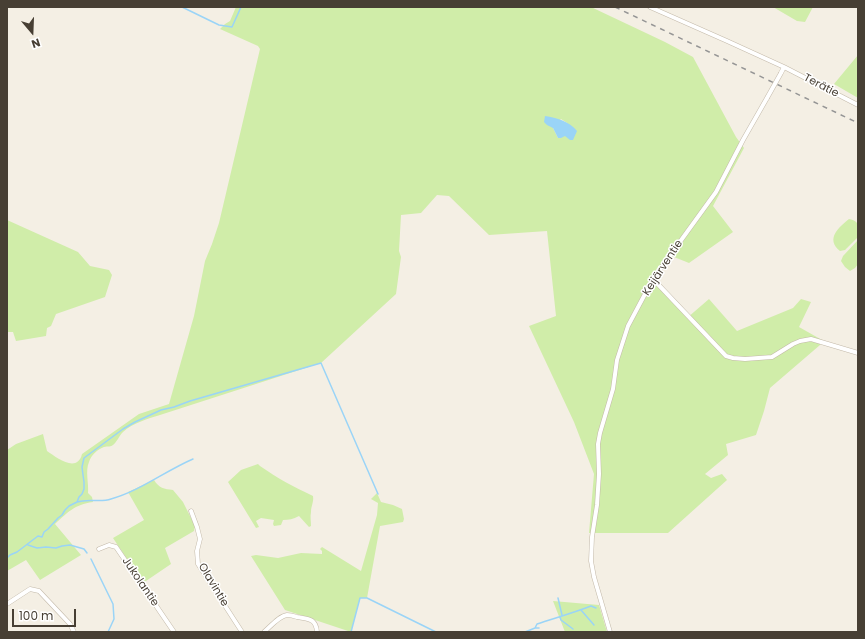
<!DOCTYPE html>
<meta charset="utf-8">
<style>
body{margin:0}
#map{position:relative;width:865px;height:639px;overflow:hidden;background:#f4efe4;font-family:Poppins,sans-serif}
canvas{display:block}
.frame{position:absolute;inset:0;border:8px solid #473f34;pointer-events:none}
.north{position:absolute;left:12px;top:12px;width:40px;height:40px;-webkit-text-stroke:3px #fff;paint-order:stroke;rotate:161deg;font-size:11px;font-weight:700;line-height:16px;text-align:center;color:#473f34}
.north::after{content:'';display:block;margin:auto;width:14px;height:18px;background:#473f34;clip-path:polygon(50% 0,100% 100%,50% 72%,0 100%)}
.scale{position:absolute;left:12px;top:609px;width:64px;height:18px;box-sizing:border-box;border:2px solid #473f34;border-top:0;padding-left:5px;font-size:12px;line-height:14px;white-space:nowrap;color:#473f34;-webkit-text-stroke:3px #fff;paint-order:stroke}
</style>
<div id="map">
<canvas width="865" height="639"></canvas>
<div class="frame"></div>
<div class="north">N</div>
<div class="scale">100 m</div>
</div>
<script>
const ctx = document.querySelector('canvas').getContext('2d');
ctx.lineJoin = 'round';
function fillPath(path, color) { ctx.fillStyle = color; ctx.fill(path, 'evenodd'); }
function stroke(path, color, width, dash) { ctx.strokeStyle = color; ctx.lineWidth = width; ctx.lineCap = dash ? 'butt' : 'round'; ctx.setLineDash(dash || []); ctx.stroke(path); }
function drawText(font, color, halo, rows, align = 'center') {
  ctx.font = font + ' Poppins,sans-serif'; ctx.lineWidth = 3; ctx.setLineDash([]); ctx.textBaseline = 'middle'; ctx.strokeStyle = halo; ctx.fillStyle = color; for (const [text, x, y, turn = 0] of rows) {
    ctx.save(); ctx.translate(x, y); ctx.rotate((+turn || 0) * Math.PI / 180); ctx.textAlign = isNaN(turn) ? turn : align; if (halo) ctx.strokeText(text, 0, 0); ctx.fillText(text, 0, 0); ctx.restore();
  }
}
fillPath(new Path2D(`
 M236,7h355l74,35 28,15 43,80 8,11 -31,58 20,26 -44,31 -20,-8 -18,24 36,39 22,-19 28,32 56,-23 8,-9 10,3 -12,25 23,13 -2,5 -50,43 -6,23 -8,24 -30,9 2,11 -23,19 6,4 11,-4 5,6 -59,53h-79l5,-59 -20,-52 -45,-96 27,-10 -9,-85 -58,4 -40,-39 -12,-1 -16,18 -20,2 -2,36 2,6 -5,37 -75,69 -161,52c-13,4 -27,8 -37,17 -4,4 -6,10 -10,13 -2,2 -5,1 -9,2 -6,2 -13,8 -15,15 -4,9 0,21 -1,31l4,4 1,5c-19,3 -25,10 -38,22l26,31 -41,25 -14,-20 -19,11v-121l9,-6 27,-10 4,17c9,6 30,23 35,3l57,-40 30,-10 25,-88 11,-55 7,-17 7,-21 41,-174 -2,-3 -38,-17 5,-5 5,-3zM561,119l6,4 -9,15 -5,-10z
 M773,7h40l-8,15 -8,-1z
 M858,55v43l-24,-14z
 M849,219c12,2 9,9 9,18l-13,13 -5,1c-15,-12 -1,-24 9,-32z
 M7,220l71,32 12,14 19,4 3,5 -7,22 -49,17 -5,12 -4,2 -1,8 -30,5 -3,-9h-6z
 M858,240v24l-3,4 -5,3 -5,-4 -4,-6 2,-5z
 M258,464l2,2c17,12 34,21 53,30 1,6 -2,10 -2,16 -1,5 0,9 0,14l-2,1 -10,-11c-6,3 -10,4 -16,4l-2,5 -7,1 -1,-2 1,-4 -13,-2 -5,3 3,6 -3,1 -28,-46 13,-12z
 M154,480c5,8 10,9 19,10l10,12 12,24 -1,5 -29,17 6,16 -28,19 -30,-45 31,-18 -16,-28z
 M377,493l4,9 12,3 9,4 2,10 -1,3 -23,4 -13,72h-7l-9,34 -66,-22 -34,-54 5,-1 22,3 23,-5 21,1v-3l-2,-2 2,-2 39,24 16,-56 1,-12 -7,-4z
 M553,601l46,4 8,27h-42z`), '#d0eda9');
fillPath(new Path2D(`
 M545,116c12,2 24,5 32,15l-4,9h-3l-5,-4 -4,2h-3l-5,-10 -6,-3 -3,-3z`), '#9ad4f7');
stroke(new Path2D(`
 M182,7l37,18 13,2 9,-20
 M77,502c12,-4 23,1 34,-3 29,-8 54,-28 82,-40
 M28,545l9,3 9,-1 10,1 6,-2 8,-1 14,4 3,4
 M7,558l3,-3 7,-3 21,-16 4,1 2,-5 4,-3 10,-11 4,-3 3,-5 4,-4 8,-4 2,-5 3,-3 2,-5v-7l-1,-7 -1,-8 2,-9 39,-29 12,-7 26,-12 13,-3 16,-6 131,-38 57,131
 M91,559l22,45 1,15 -6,13
 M558,598l4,17
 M581,610l13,15
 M560,617l1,3 12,9
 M535,628l2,-4c18,-6 36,-11 54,-18l5,2
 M351,632l9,-34h7l69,34
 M525,632l10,-4h4`), '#9ad4f7', 1.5);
const minor = new Path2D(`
 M650,7l77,34 57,26 -3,6
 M784,67l74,38
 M653,279l73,77 7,2 12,1 27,-2 21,-13 7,-3 11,-2 47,14
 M191,511l6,16 3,12 -3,12 1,13 44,68
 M99,549l10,-4 7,2 58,85
 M7,604l23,-15 9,2 31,33 4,8
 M264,632c7,-6 15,-16 23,-17 3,0 7,1 10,2 11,2 19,1 20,15
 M610,632l-16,-55 -3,-16 1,-24 5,-32 2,-31 -1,-30 2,-11 13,-44 4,-29 11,-34 25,-47 63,-87 27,-52 24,-42`);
stroke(minor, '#c3b9a9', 5);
stroke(minor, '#fff', 4);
stroke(new Path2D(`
 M615,7l243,116`), '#959595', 1.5, [5, 5]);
const minorBridge = new Path2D(`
 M767,98l14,-25`);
stroke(minorBridge, '#c3b9a9', 5, []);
stroke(minorBridge, '#fff', 4);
drawText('11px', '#473f34', '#fff', [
 ["Terätie",821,86,27],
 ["Keijärventie",663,268,-57],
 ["Jukolantie",140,582,56],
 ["Olavintie",213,585,59]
]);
</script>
